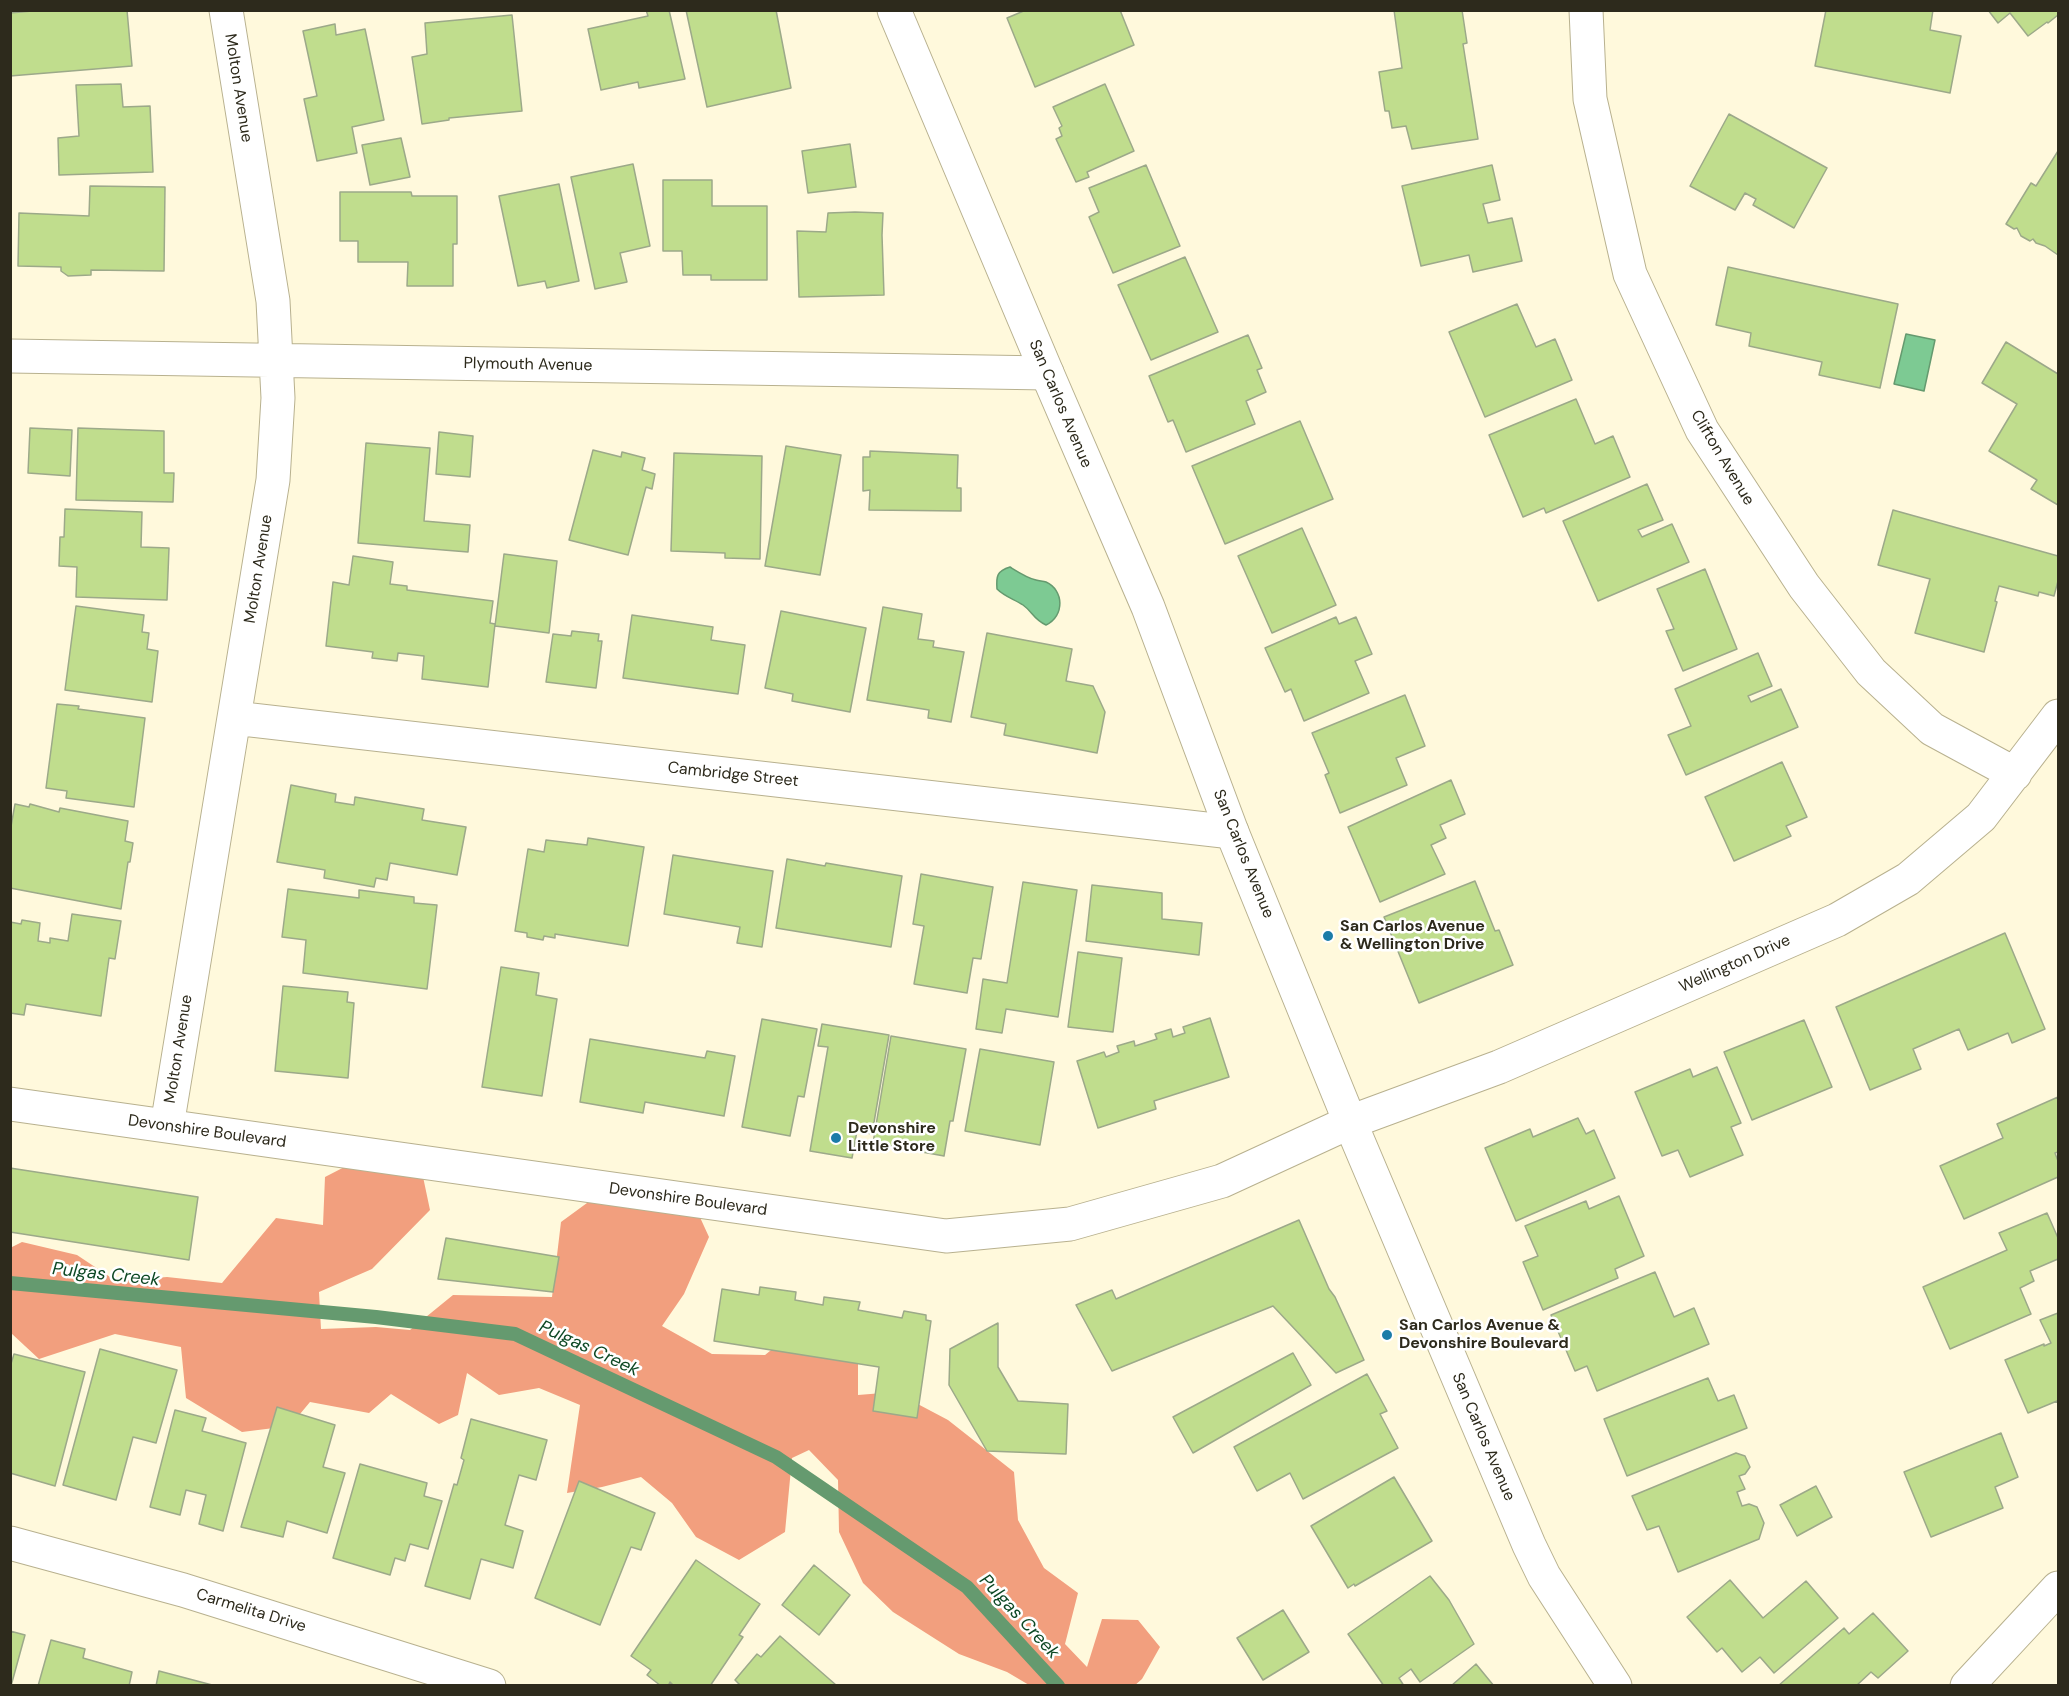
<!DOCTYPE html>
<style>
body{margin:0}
#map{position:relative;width:2069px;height:1696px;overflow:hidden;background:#fff9dc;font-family:"DM Sans",sans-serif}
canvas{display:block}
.frame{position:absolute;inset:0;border:12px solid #2d2a1c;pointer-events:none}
</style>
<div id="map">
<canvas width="2069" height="1696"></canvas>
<div class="frame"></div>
</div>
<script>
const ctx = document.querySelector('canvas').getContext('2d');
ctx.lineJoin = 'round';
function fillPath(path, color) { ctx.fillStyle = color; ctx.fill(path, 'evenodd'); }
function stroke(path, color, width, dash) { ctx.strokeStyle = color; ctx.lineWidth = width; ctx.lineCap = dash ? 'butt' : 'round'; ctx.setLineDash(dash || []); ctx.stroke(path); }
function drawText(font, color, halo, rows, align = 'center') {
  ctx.font = font + ' "DM Sans",sans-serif'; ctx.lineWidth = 5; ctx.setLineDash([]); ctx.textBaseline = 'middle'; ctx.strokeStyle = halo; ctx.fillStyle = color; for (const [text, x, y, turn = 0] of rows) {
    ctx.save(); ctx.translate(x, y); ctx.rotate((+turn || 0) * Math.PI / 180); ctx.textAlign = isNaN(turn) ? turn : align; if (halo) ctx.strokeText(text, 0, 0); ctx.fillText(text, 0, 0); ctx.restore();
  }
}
fillPath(new Path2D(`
 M358,1160l64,12 8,38 -58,59 -53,23 2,37 55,-2 34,3 43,-35 99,2 9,-75 26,-19 58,-21 42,7 22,48 -25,57 -22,32 50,28 53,1 42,-34 51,3v71l37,-3 53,28 66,52 4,48 26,48 34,25 -13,51 22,23 15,-48 36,1 22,27 -18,32 -8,7 -105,-1 -22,-13 -48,-18 -66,-42 -30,-29 -24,-51 -1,-52 -29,-30 -17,8 -7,74 -46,28 -43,-23 -24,-34 -31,-26 -39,10 -35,6 13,-88 -41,-17 -40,7 -32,-22 -9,42 -19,9 -48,-30 -22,19 -59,-11 -20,24 -48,6 -56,-34 -5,-51 -66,-13 -76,25 -28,-26 -1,-85 12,-6 55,13 39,26 51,-4 55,6 54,-65 47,7 2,-48z`), '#f29f7e');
const water = new Path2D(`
 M1906,334l29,6 -11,51 -30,-7z
 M1010,567c8,5 17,11 26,13 4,1 7,1 10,2 18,8 19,34 0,43 -13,-6 -13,-13 -23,-20 -9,-6 -18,-8 -26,-16 -1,-13 0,-18 13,-22z`);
fillPath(water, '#7dca93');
stroke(water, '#659a6f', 1.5);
stroke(new Path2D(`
 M10,1283l366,34 139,17 261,123 191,130 91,99`), '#659a6f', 14);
const building = new Path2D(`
 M43,10h84l5,56 -122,10v-63z
 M646,10h23l16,69 -46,9 -1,-6 -37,8 -13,-61 60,-13z
 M686,10h90l15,78 -84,19z
 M1026,10h94l14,35 -99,42 -28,-69z
 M1394,10h68l5,33 -4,1 15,95 -66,10 -6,-23 -14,2 -3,-17h-4l-6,-39 23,-4z
 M1826,10h107l-3,20 31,6 -11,57 -135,-27z
 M1988,10h70v5l-10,8 -1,-1 -19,14 -18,-23 -12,10z
 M512,15l10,96 -73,7v2l-27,4 -10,-67 15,-3 -2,-31z
 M335,24l1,11 29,-6 19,91 -32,7 5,26 -40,8 -13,-62 13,-3 -14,-65z
 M121,84l2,23 27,-1 3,66 -94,3 -1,-37 21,-2 -3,-51z
 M1105,84l29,67 -47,21 2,5 -13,5 -20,-43 6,-3 -3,-8 3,-2 -9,-19z
 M1729,114l98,54 -33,60 -41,-23 3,-6 -11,-6 -10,17 -45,-24z
 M401,138l9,39 -40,8 -8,-40z
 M850,144l6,43 -48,6 -6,-42z
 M2058,151v104l-13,-9 -9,-3 -3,-4 -3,2 -9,-5 -4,-8 -3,1 -8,-5 25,-41 5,3z
 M633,164l17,82 -30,7 7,29 -32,7 -24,-112z
 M1146,165l34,81 -67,27 -24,-56 10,-5 -10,-24z
 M1492,165l8,35 -17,4 5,19 24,-5 10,43 -49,11 -4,-17 -48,11 -19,-80z
 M663,180h49v26h55v74h-56v-5h-28l-1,-24h-19z
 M559,184l20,97 -32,7 -2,-7 -27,5 -19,-90z
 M90,186l75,1 -1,84 -73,-1v5l-23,1 -7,-5v-4l-43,-1 1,-53 70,3z
 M340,192h71l1,4h45v48h-4v42h-46l1,-24h-50v-21h-18z
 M855,212l28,1 -1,22 2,60 -85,2 -2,-66 29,1 2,-19z
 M1185,257l33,75 -67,28 -33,-75z
 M1728,267l170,37 -18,84 -61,-13 3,-13 -73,-16 2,-13 -35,-8z
 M1517,304l19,43 19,-8 17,41 -87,37 -36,-85z
 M1248,335l14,33 -5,2 9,22 -20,9 9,23 -69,28 -13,-32 -5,2 -19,-46z
 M2006,342l52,32v131l-27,-16 6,-9 -48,-29 28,-47 -35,-21z
 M1576,399l19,45 18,-8 17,41 -84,36 -2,-5 -21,9 -34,-82z
 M1300,421l33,78 -108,45 -33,-78z
 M30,428l42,2 -2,46 -42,-3z
 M78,428l86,3v42h10l-1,29 -97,-2z
 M439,432l34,4 -3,41 -34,-3z
 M366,443l64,5 -6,73 46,4 -2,27 -110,-9z
 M786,446l55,9 -21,120 -55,-9z
 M593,450l28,7 1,-5 23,6 -3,12 13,4 -3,15 -6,-2 -18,68 -59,-15z
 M870,451l88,4 -1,33h4v23l-92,-1 1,-20 -7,1v-34h7z
 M674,453l88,3 -2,103 -35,-1v-5l-54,-2z
 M1647,484l16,36 -25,10 4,7 30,-13 17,38 -91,39 -35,-80z
 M65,509l77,3 -1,35 28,1 -2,52 -91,-3 1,-30 -18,-1 1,-29h4z
 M1893,510l165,46v25l-4,15 -15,-4 -1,4 -39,-10 -4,15 2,1 -13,50 -69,-19 15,-54 -52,-14z
 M1302,528l34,77 -64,28 -34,-77z
 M504,554l53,7 -8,72 -54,-7z
 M353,556l40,6 -3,22 17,2v4l86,11 -3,22 5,1 -7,63 -66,-8 2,-23 -26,-3 -1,8 -25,-3 1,-6 -47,-6 7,-64 16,3z
 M1705,569l32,80 -54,22 -17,-40 8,-2 -17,-40z
 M76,606l68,9 -2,17 7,1 -2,16 11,2 -6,51 -87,-12z
 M883,607l39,7 -4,25 16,2 -1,6 31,5 -13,70 -23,-4 1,-8 -62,-10z
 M781,611l85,17 -16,84 -58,-11 1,-7 -28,-6z
 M632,615l81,12 -2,13 34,5 -7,49 -115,-16z
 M1336,617l3,7 17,-7 16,37 -17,7 14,32 -65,28 -13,-32 -6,3 -20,-44z
 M572,631l27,3 -1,7h4l-6,47 -50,-6 7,-48 18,2z
 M987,633l85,16 -6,32 27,5 12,26 -8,41 -93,-18 2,-11 -35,-7z
 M1758,653l14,33 -24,10 3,6 30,-13 17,38 -112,48 -18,-40 23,-9 -16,-37z
 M1405,695l20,51 -29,12 11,27 -67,28 -15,-38 4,-2 -17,-40z
 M57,704l22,2 -1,3 67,9 -11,89 -68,-9 1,-7 -21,-3z
 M1782,762l25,55 -21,9 5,10 -57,25 -29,-64z
 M1451,780l14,34 -25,11 6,13 -15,7 14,29 -65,28 -32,-75z
 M291,785l45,9 -1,8 19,3 1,-8 69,12 -2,11 44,7 -9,48 -67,-12 -3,17 -11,-2 -2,9 -50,-9 1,-8 -48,-8z
 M15,804l14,3 1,-3 29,8 1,-4 68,13 -3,20 8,2 -3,19h-2l-7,47 -111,-21v-56z
 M588,838l56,9 -16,99 -73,-12v4l-11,-2 -1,4 -16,-3v-4l-12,-2 13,-82 16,3 2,-12 41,5z
 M673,855l100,16 -11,76 -25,-4 3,-16 -76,-13z
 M787,859l38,7 1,-3 76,13 -11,71 -115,-19z
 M921,874l72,13 -12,72 -8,-1 -6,35 -53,-9 10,-58 -11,-2z
 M1475,881l20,50 4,-1 14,35 -94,38 -35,-86z
 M1023,882l54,8 -19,127 -52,-8 -4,24 -26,-4 7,-50 24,4z
 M1092,885l70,8v26l40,4 -3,32 -113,-14z
 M288,889l71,9v-8l55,7v6l23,2 -10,84 -124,-16 3,-33 -24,-3z
 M72,914l49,7 -6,38 -6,-1 -8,58 -75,-12 -2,11 -14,-2v-91l11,2 1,-4 18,3 -2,18 12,2v-5l18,3z
 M2005,933l40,96 -33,14 -4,-10 -40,17 -9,-21 -46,20 8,20 -51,21 -34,-83z
 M1078,952l44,6 -9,74 -45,-5z
 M501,967l38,6 -3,22 21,4 -15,97 -60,-9z
 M283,986l65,6 -1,10 7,1 -6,75 -73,-7z
 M1210,1018l19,59 -75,24 2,8 -58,19 -21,-67 27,-9 2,5 13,-5 -2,-6 17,-5 1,5 22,-7 -2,-5 16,-5 2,8 12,-4 -2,-6z
 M762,1019l55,10 -13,68 -6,-1 -8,40 -48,-9z
 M1804,1020l28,67 -80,33 -28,-68z
 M822,1024l67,11 -17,99 -15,-3 -5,27 -42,-7 18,-104 -10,-1z
 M891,1036l75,13 -13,72h-3l-6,35 -71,-13z
 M590,1039l115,19 2,-7 28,5 -11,60 -79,-14 -2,11 -63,-11z
 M980,1049l74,13 -14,83 -75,-14z
 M1717,1067l24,56 -10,4 12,28 -53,22 -12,-27 -16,6 -27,-64 55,-23 3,8z
 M2058,1097v55l-3,1 3,8v16l-94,42 -24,-53 63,-28 -6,-14z
 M1578,1118l8,16 8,-4 21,48 -99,43 -31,-73 45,-19 3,8z
 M10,1168l188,29 -9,63 -179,-28z
 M1619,1196l25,60 -29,13 3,9 -75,32 -20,-48 15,-6 -13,-30 61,-25 3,8z
 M2047,1213l11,25v21l-28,12 4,10 -14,7 11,26 -81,35 -27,-62 84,-37 -8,-17z
 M1299,1220l30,69 6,8 29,63 -28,13 -63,-67 -161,65 -36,-66 36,-15 4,9z
 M446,1238l113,19 -6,35 -115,-13z
 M1655,1272l19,45 20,-9 15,36 -112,47 -10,-25 -12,5 -24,-56z
 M760,1287l36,5 -1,8 28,5 1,-8 36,5 -2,8 44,8 2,-7 22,4v5l5,1 -14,97 -44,-7 6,-44 -165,-26 8,-52 37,6z
 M2058,1313v91l-1,-3 -29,12 -23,-53 39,-16v2l7,-3 -11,-23z
 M998,1323v44l20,34 50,3 -2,50 -79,-3 -38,-66 1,-36z
 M100,1349l77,21 -21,73 -23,-6 -17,63 -53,-15z
 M1293,1353l18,32 -118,68 -20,-36z
 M14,1354l71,18 -30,114 -45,-13v-106z
 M1367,1374l20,37 -7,3 18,34 -95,51 -13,-26 -33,18 -23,-44z
 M1708,1378l10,23 16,-6 13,33 -120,48 -23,-57z
 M277,1407l58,18 -12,42 22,6 -18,60 -40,-12 -4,16 -42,-10z
 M175,1410l31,8 -4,13 44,12 -23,88 -24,-7 7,-29 -20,-5 -6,25 -30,-8z
 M471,1419l76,21 -11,40 -17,-5 -14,50 18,6 -10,37 -32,-9 -11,40 -45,-13 29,-102 3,1 7,-25 -3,-2z
 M2001,1433l17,44 -23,10 8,21 -72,29 -27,-65z
 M1736,1453l9,3 5,11 -5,7 -6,2 6,13 -8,3 5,14 7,-2 8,3 7,16 -5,16 -81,33 -19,-46 -12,4 -15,-34z
 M360,1464l67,19 -3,13 18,5 -14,48 -18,-5 -5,17 -10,-3 -5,17 -57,-17z
 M1394,1477l38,64 -77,45 -1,-2 -6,4 -37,-62z
 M579,1481l76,32 -14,37 -10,-3 -31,78 -65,-27z
 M1816,1486l16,31 -35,19 -17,-31z
 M696,1560l64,44 -21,31 4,2 -33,49h-36l-4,-4 -2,4h-7l-14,-11 4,-5 -20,-14z
 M814,1565l36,30 -31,40 -37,-30z
 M1430,1576l19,24 25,44 -54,38 -9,-13 -12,9 5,8h-20l-36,-52z
 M1730,1580l33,38 43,-37 32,37 -64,55 -14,-16 -18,15 -20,-24 -5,4 -30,-35z
 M1283,1610l26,42 -46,28 -26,-42z
 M1873,1613l35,38 -30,27 -7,-6 -15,14h-78l66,-58 5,6z
 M10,1631l15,4 -14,51h-1z
 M780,1636l56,49v1h-95l-6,-6 22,-26 4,3z
 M51,1640l34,9 -2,9 49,14 -3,14h-91z
 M1476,1664l18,22h-43z
 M159,1671l57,15h-60z`);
fillPath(building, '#c0dd8d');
stroke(building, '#9ca989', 1.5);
const minor = new Path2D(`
 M1586,10l4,89 40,175 72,156 102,156 67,86 61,57 83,45
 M10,356l1037,17
 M234,718l998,114
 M10,1104l936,132 124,-12 152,-43 128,-59 149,-55 338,-147 71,-41 73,-62 77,-101
 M167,1126l106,-646 5,-82 -5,-97 -47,-291
 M10,1543l173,47 306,96
 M1967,1686l91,-98`);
const secondary = new Path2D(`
 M894,10l153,363 101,234 84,225 118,290 179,423 15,31 71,110`);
stroke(minor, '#b8b18f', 35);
stroke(secondary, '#b8b18f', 35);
stroke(minor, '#fff', 33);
stroke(secondary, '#fff', 33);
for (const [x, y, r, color] of [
 [1328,936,6,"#1b7ca8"],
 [836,1138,6,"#1b7ca8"],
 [1387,1335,6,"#1b7ca8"]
]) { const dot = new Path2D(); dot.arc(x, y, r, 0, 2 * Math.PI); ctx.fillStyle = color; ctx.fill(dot); stroke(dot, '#fff', 2); }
drawText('16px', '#2d2a1c', '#fff', [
 ["Molton Avenue",238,88,81],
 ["Plymouth Avenue",528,365,1],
 ["San Carlos Avenue",1060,404,67],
 ["Clifton Avenue",1722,458,59],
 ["Molton Avenue",259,569,-81],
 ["Cambridge Street",733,775,6],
 ["San Carlos Avenue",1243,854,68],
 ["Wellington Drive",1735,964,-24],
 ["Molton Avenue",179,1049,-81],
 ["Devonshire Boulevard",207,1132,8],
 ["Devonshire Boulevard",688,1200,8],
 ["San Carlos Avenue",1483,1437,67],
 ["Carmelita Drive",251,1611,17]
]);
drawText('bold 16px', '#2d2a1c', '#fff', [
 ["San Carlos Avenue",1340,927],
 ["& Wellington Drive",1340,945],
 ["Devonshire",848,1129],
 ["Little Store",848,1147],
 ["San Carlos Avenue &",1399,1326],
 ["Devonshire Boulevard",1399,1344]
], 'left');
drawText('italic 18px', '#0d4824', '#fff', [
 ["Pulgas Creek",106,1275,6],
 ["Pulgas Creek",589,1349,25],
 ["Pulgas Creek",1019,1617,47]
]);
</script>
